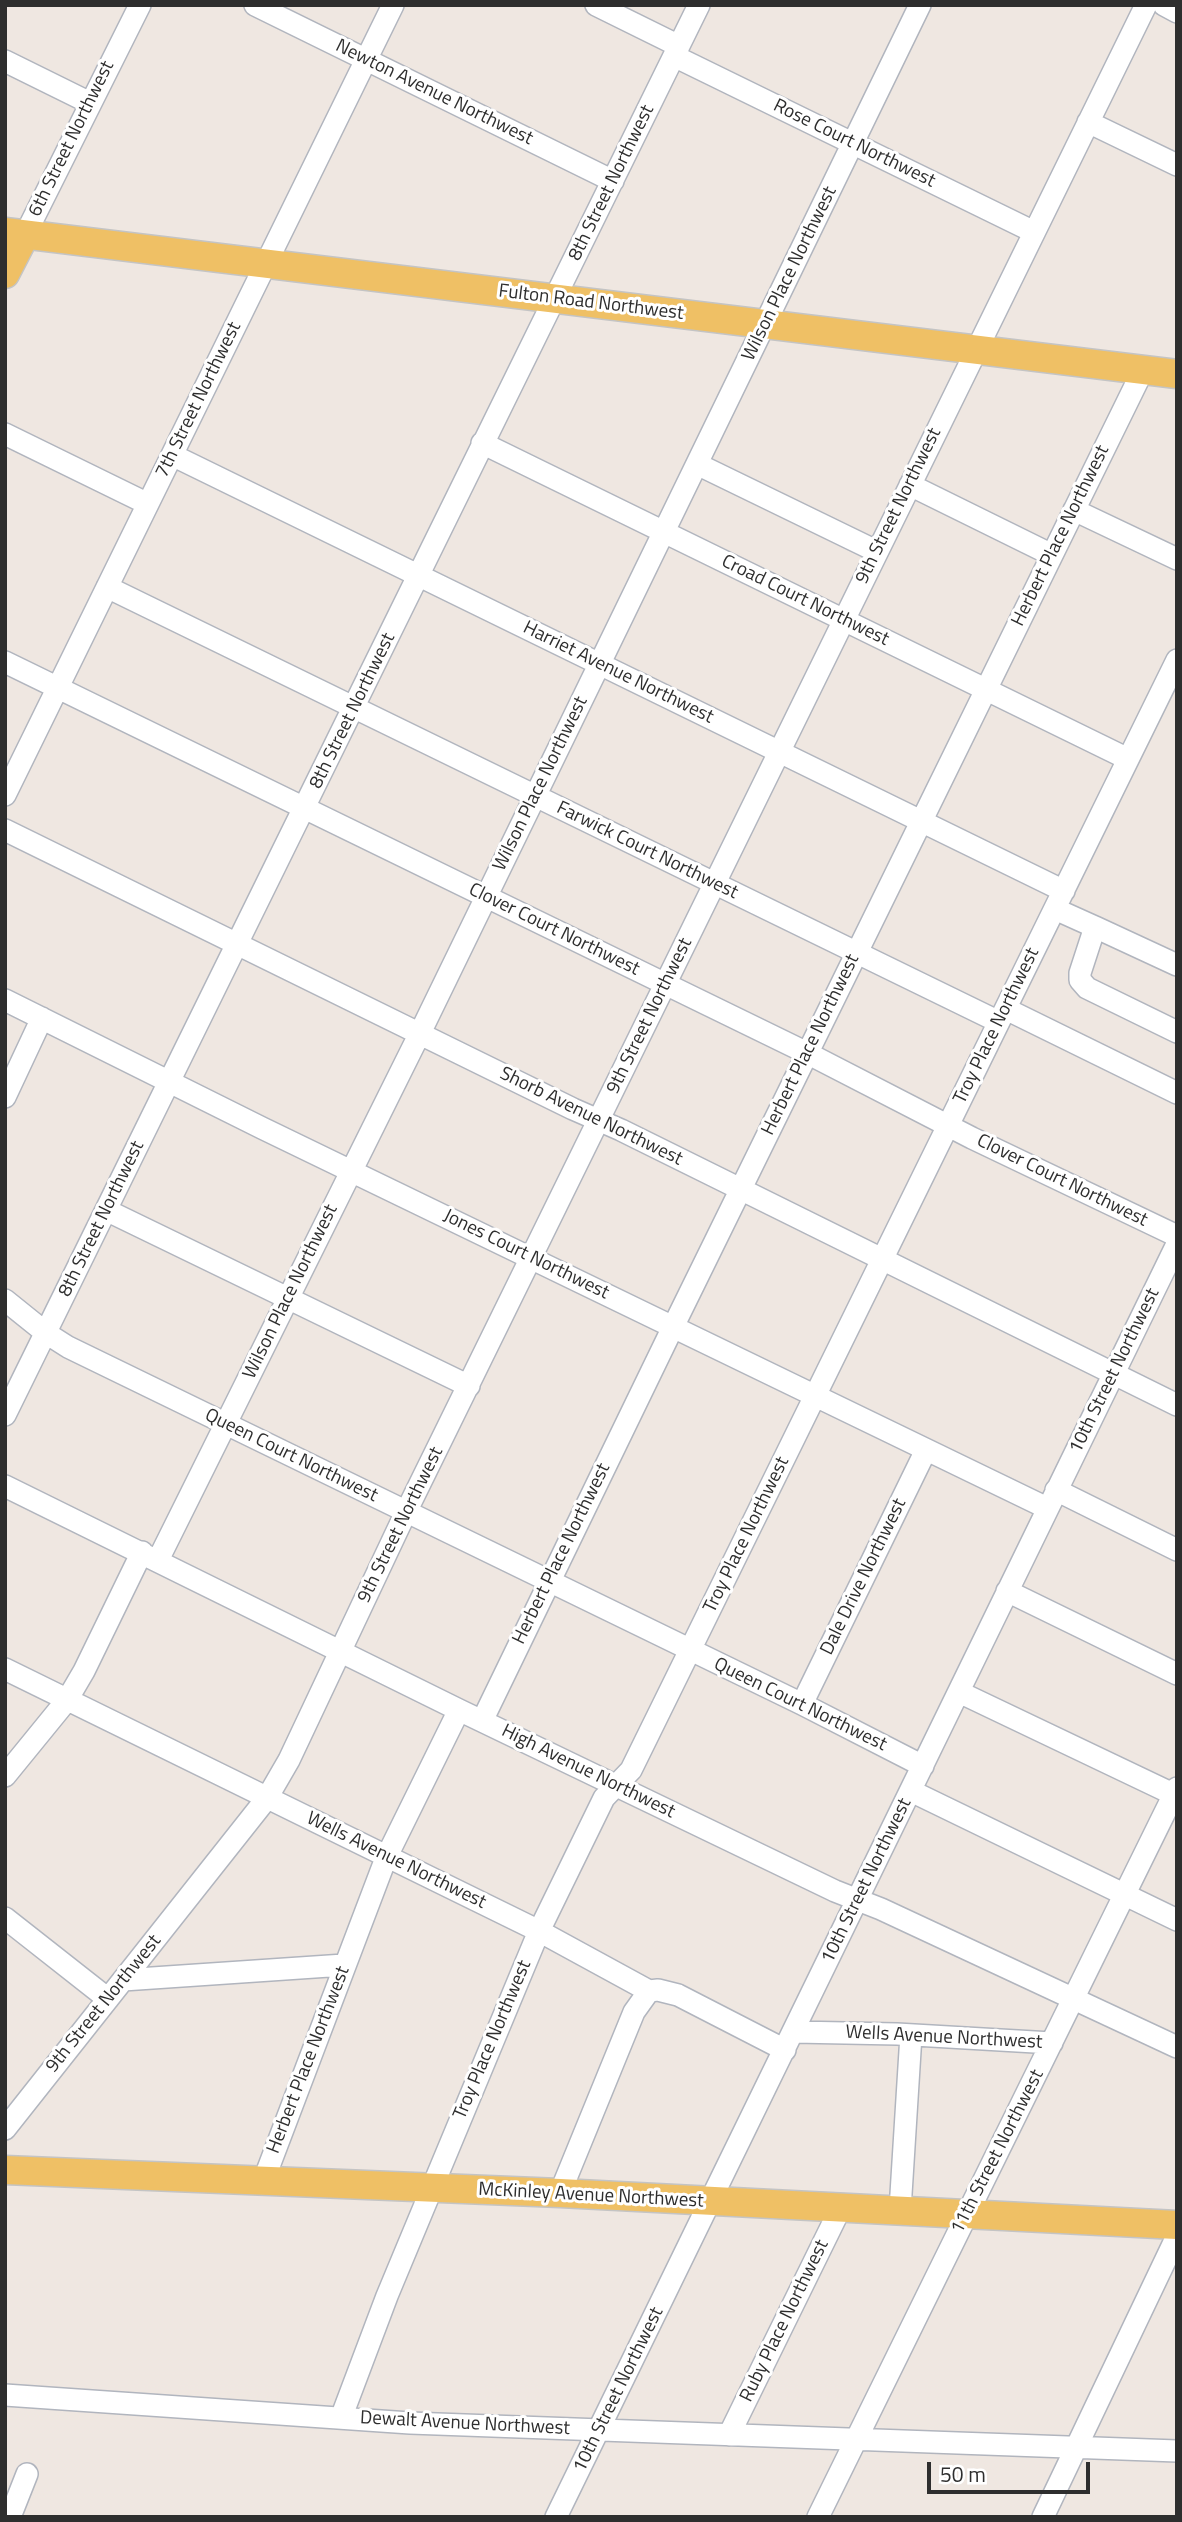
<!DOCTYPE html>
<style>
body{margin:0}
#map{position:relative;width:1182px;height:2522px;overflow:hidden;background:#efe7e1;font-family:"Titillium Web",sans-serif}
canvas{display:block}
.frame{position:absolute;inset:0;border:7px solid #2e2e2e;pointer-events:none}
.scale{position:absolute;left:927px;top:2462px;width:163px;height:32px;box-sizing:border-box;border:4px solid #2e2e2e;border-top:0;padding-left:9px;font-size:21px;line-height:24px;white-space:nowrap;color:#2e2e2e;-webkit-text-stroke:5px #fff;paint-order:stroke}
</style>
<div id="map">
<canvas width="1182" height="2522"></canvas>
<div class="frame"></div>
<div class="scale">50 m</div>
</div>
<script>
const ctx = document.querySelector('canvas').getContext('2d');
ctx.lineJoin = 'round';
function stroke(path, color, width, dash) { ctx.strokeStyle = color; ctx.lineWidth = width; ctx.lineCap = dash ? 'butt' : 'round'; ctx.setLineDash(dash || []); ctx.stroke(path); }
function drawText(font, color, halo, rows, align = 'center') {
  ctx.font = font + ' "Titillium Web",sans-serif'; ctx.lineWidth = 6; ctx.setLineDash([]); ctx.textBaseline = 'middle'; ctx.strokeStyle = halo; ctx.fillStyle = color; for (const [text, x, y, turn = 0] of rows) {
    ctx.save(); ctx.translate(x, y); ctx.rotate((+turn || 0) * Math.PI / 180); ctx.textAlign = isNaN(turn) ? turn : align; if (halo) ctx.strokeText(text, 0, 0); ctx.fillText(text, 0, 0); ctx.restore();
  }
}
const minor = new Path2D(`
 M255,5l358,176
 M596,5l83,41
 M1164,5l13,7
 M674,56l360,176
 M5,61l85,42
 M1088,122l89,43
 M25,235l115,-230
 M5,434l143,70
 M482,443l646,316
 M172,455l892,436
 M697,464l179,87
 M910,485l142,70
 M1074,510l103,49
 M107,587l892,435
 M5,662l802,391 165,85 205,98
 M5,795l388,-790
 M5,830l568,279 48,21 556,275
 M1055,909l40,18 -15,46v7l7,8 90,44
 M1095,927l82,38
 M5,1000l257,128 785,380
 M1006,1009l171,84
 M5,1097l37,-79
 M106,1210l363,176
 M5,1300l41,33 22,14 734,357 121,62
 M5,1415l694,-1410
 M5,1486l454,224 376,181 46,18 296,138
 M1056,1490l121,60
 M158,1560l262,-527 500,-1028
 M1007,1591l170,83
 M5,1669l534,262 110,60 9,-1 20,5 107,55
 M959,1692l218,104
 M802,1704l124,-254
 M482,1721l191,-394 470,-957
 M5,1776l62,-76 17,-29 58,-119
 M911,1791l266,129
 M5,1918l103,81
 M123,1980l221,-15
 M794,2032l103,2 155,9
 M5,2129l262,-331 22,-38 117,-248 740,-1507
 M263,2182l123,-324 73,-148
 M560,2193l74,-181 15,-21
 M900,2210l11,-175
 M5,2395l405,28 767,28
 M341,2418l46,-122 152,-365 65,-133 27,-28 546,-1110
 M729,2435l112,-228
 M10,2517l17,-43
 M556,2517l621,-1273
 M818,2517l359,-729
 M1043,2517l134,-281`);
const major = new Path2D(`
 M5,232l1172,142
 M5,274l20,-39
 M5,2170l555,23 617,32`);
stroke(minor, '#b1b5be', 24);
stroke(major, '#c4c4c4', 31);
stroke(minor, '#fff', 21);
stroke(major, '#efc065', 28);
drawText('19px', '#2e2e2e', '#fff', [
 ["Newton Avenue Northwest",434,93,26],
 ["6th Street Northwest",72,139,-64],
 ["Rose Court Northwest",854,144,26],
 ["8th Street Northwest",612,183,-64],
 ["Wilson Place Northwest",790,274,-64],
 ["Fulton Road Northwest",591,303,7],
 ["7th Street Northwest",199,400,-64],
 ["9th Street Northwest",899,506,-64],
 ["Herbert Place Northwest",1061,536,-64],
 ["Croad Court Northwest",805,601,26],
 ["Harriet Avenue Northwest",618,673,26],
 ["8th Street Northwest",353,711,-64],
 ["Wilson Place Northwest",541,784,-64],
 ["Farwick Court Northwest",647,851,26],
 ["Clover Court Northwest",554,930,26],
 ["9th Street Northwest",650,1016,-64],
 ["Troy Place Northwest",997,1026,-64],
 ["Herbert Place Northwest",811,1045,-64],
 ["Shorb Avenue Northwest",591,1117,26],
 ["Clover Court Northwest",1062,1181,26],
 ["8th Street Northwest",102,1219,-64],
 ["Jones Court Northwest",526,1255,26],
 ["Wilson Place Northwest",291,1292,-64],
 ["10th Street Northwest",1115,1371,-64],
 ["Queen Court Northwest",291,1456,26],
 ["9th Street Northwest",401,1525,-64],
 ["Troy Place Northwest",747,1535,-64],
 ["Herbert Place Northwest",562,1554,-64],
 ["Dale Drive Northwest",864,1577,-64],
 ["Queen Court Northwest",800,1705,26],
 ["High Avenue Northwest",588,1772,26],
 ["Wells Avenue Northwest",396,1861,26],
 ["10th Street Northwest",867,1881,-64],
 ["9th Street Northwest",104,2004,-51],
 ["Wells Avenue Northwest",944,2038,3],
 ["Troy Place Northwest",493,2040,-67],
 ["Herbert Place Northwest",309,2060,-69],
 ["11th Street Northwest",998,2152,-63],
 ["McKinley Avenue Northwest",591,2196,3],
 ["Ruby Place Northwest",785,2321,-64],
 ["10th Street Northwest",619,2390,-64],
 ["Dewalt Avenue Northwest",465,2424,3]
]);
</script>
